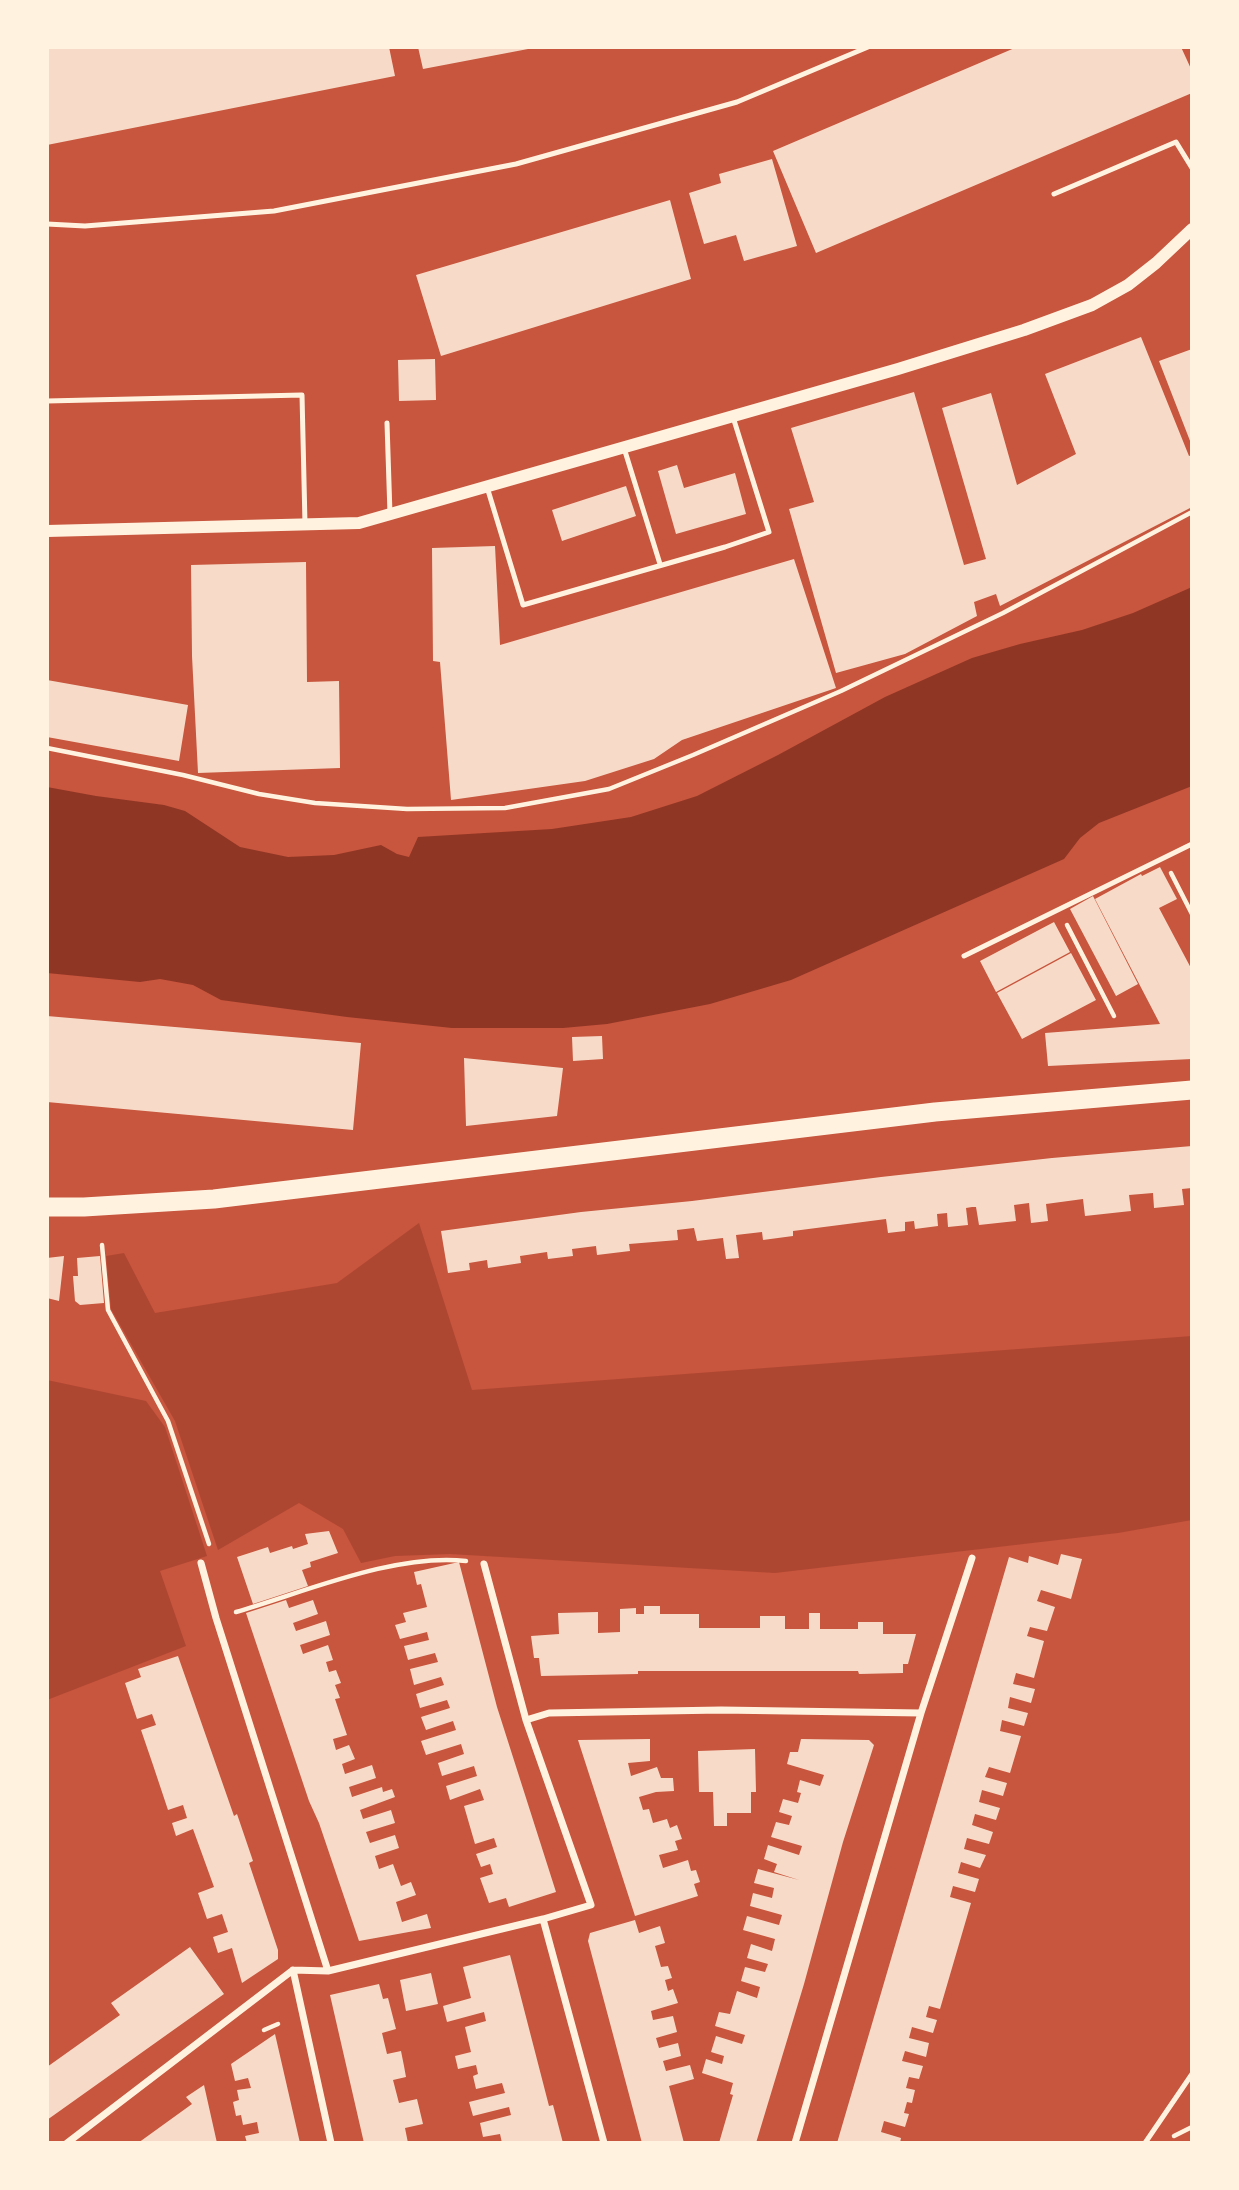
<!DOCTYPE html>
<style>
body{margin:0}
#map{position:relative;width:1239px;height:2190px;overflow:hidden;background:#c8553d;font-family:"Roboto Condensed",sans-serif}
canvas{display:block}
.frame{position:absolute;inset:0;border:49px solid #fff3e0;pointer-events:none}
</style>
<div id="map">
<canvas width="1239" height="2190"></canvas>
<div class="frame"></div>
</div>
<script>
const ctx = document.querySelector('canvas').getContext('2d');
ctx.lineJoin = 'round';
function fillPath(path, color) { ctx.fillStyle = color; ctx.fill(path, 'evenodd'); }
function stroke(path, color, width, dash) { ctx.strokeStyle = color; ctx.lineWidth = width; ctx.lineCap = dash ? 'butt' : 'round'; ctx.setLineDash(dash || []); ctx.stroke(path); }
fillPath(new Path2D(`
 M419,1223l53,167 720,-54v184l-74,13 -343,40 -325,-19 -55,2 -34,7 -18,-34 -44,-26 -81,47 -43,-129 -64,-112 -5,-53 18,-3 31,60 182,-30z
 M47,1380l99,21 19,26 42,129 -47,15 26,75 -139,54z`), '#ae4732');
fillPath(new Path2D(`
 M1192,587v199l-93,37 -19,15 -16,21 -273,121 -81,24 -103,20 -44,4h-111l-105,-11 -126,-17 -28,-15 -33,-6 -20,3 -93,-9v-186l49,9 68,9 21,6 55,36 48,10 46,-2 47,-10 16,9 12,3 9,-20 134,-8 79,-12 66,-21 81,-41 107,-58 87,-39 48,-14 62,-14 51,-17z`), '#8f3625');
fillPath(new Path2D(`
 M47,47h342l6,29 -348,69z
 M418,47h110v2l-105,20z
 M1017,47h164l11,24v22l-376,160 -43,-102z
 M772,159l25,87 -53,15 -8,-26 -32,9 -15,-51 32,-10 -2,-9z
 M670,200l21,79 -250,77 -25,-81z
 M1141,337l48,119 3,-1v52l-192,99 -4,-12 -22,8 3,14 -72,38 -69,19 -47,-164 25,-7 -23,-74 123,-36 50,173 22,-6 -44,-151 49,-15 26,92 59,-31 -31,-80z
 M1192,349v97l-33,-85z
 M435,359l1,41 -37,1 -1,-41z
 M677,465l7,23 51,-15 11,41 -70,20 -18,-63z
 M626,486l10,30 -74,25 -10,-31z
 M495,546l5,99 294,-86 42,129 -154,52 -28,19 -69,22 -134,19 -11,-138 -7,-1 -1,-113z
 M306,562l1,120 32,-1 1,87 -142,5 -6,-117 -1,-91z
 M47,680l141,25 -9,56 -132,-24z
 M1160,867l17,32 -18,9 33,62v89l-144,7 -3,-33 115,-9 -65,-125 46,-25 1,2z
 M1093,896l45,88 -22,12 -46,-87z
 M1054,922l16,30 -74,40 -16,-31z
 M1071,953l25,47 -74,39 -25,-46z
 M47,1016l314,27 -8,87 -306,-28z
 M602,1036l1,23 -30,2 -1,-24z
 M464,1058l99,10 -6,48 -91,10z
 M1192,1146v42l-10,1 2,16 -30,3 -1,-15 -24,2 2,16 -46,5 -2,-17 -37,5 2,17 -17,2 -2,-20 -15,2 2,16 -37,4 -3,-18h-4l-6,1 2,17 -20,2 -1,-14 -10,1 1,12 -23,3 -1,-8 -9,1v9l-17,2 -2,-14 -93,12v5l-30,4 -1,-8 -26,3 3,23 -13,1 -3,-21 -26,3 -3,-13 -17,2 1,10 -49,4 1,7 -33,4 -1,-9 -24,3 1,7 -25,3 -1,-7 -27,4 1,7 -33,5 -1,-8 -18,3 1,7 -22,3 -7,-42 140,-19 111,-11 189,-24 171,-19z
 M64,1256l-5,45 -12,-3v-40z
 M100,1256l4,47 -24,2 -5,-4 -2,-25h5l-1,-18z
 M329,1531l9,22 -28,9 1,5 -9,3 6,16 -55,18 -16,-47 31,-10 2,6 22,-7 1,3 15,-5 -3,-10z
 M1061,1554l21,5 -11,40 -30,-9 -4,11 18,6 -8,24 -17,-4 -3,9 17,5 -10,37 -18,-5 -3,11 22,5 -4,14 -21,-6 -2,11 20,5 -4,13 -22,-6 -2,11 21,5 -11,37 -21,-6 -4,10 22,6 -4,13 -21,-6 -3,12 21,6 -4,12 -21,-6 -3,11 21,7 -4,12 -22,-6 -3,11 22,6 -6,13 -19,-6 -3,11 21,6 -4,13 -22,-6 -3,11 21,6 -31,106 -11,-3 -3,11 11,3 -4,13 -21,-6 -3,11 20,5 -3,14 -21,-6 -3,10 21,5 -4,13 -10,-2 -3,11 9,2 -3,13 -5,-1 -3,11 5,1 -4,13 -21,-6 -3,11 20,6 -1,5h-63l172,-586 19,6 1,-7 29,9z
 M459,1562l38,145 59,185 -47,15 -3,-9 -17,5 -9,-25 13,-4 -3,-10 -9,3 -5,-13 21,-7 -3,-9 -19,6 -11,-38 20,-6 -4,-11 -30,11 -4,-14 31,-10 -3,-10 -32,10 -4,-13 26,-9 -3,-10 -35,11 -5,-14 35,-11 -3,-9 -27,9 -5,-13 29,-9 -3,-8 -27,8 -4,-14 28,-9 -3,-8 -27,8 -4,-16 28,-7 -3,-9 -27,7 -4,-14 25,-6 -2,-8 -27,7 -5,-14 11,-3 -3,-9 24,-6 -6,-23 -4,1 -3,-13z
 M286,1600l3,8 24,-8 5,14 -25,9 3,8 30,-10 4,14 -30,10 3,9 25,-9 5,15 -7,2 3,10 7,-2 5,13 -6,2 5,13 -5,1 12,36 -14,4 3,11 13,-5 6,14 -13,5 3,10 27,-9 4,13 -27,9 3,10 30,-10 1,5 9,-3 3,8 -35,13 3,9 28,-9 4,13 -29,9 4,11 25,-8 4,13 -24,8 4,13 14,-5 8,22 10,-4 5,13 -20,7 6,20 25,-8 4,14 -72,13 -40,-118 -10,-22 -63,-188z
 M644,1606h16v8h39v14h61v-12h25v13h24v-16h11v16h38v-7h25v12h33l-8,30h-5v9l-44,1 -1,-3h-220v3l-97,2 -2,-18h-5l-3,-22 28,-2 -1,-21 40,-1v21l22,-1v-23l16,-1v6h8z
 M178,1656l56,160 3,-2 16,47 -4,2 29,87v9l-36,24 -10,-35 -14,5 -5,-16 15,-5 -6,-18 -15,5 -9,-26 16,-6 -21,-58 -17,7 -4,-13 15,-5 -4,-13 -15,5 -15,-45 -12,-35 15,-5 -4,-11 -15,5 -12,-36 16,-6 -3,-8z
 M650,1739v22l-22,2 3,13 26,-9 4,11h12l1,13 -18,1 -17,5 4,13 6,-1 4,14 14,-4 3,9 7,-3 5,14 -7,2 3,9 -19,5 4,13 25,-8 3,11 5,-1 4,12 -6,2 4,12 -63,20 -57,-176z
 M801,1739l68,1 5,5 -31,97 -39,142 -48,159h-37l14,-48 -3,-1 3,-11 -31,-10 4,-14 16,5 2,-8 -13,-4 5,-16 26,8 3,-9 -30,-9 4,-14 11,2 7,-23 20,7 3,-11 -19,-6 4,-14 20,5 3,-8 -21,-6 4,-14 21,7 3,-12 -32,-9 4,-14 32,9 3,-10 -32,-9 3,-13 19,5 2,-10 -20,-5 4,-14 41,11 -25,-8 3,-8 -13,-5 4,-14 31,10 3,-9 -31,-9 5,-15 13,3 3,-9 -13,-4 4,-13 15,4 3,-10 -4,-1 3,-12 20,6 4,-11 -37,-11 3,-12h8z
 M755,1749l1,43h-5v21h-24v13h-13l-1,-34h-14l-1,-41z
 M635,1920l4,13 21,-7 5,17 -10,3 6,21 7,-1 4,12 -7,2 3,11 5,-2 5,14 -27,8 2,9 20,-4 4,16 -21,6 3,10 19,-5 3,13 -18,5 3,10 24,-6 4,14 -25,7 15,57h-42l-54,-202 2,-8z
 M190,1947l34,47 -177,126v-53l73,-52 -9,-12z
 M510,1955l39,151 4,-1 10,38h-61l-2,-9 -17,3 -3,-14 31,-8 -2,-8 -36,9 -4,-14 36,-9 -3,-10 -26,6 -3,-13 5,-2 -2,-9 -18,4 -3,-13 16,-4 -6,-25 21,-6 -2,-9 -37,10 -4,-16 28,-8 -8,-31z
 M431,1973l7,31 -32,7 -6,-31z
 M379,1984l4,15 5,-1 8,31 -14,4 5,21 14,-3 3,15 2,11 -13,3 6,23 18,-4 6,25 -18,4 3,15h-44l-34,-148z
 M275,2034l25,109h-53l-2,-7 14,-3 -2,-11 -14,3 -2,-10 -5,1 -3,-14 6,-2 -2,-10 14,-2 -3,-10 -13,3 -4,-17z
 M204,2085l13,58h-79l54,-39 -6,-7z`), '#f7dbc8');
stroke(new Path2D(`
 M47,748l136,27 76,19 56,9 92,6 98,-1 104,-19 84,-34 148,-64 162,-78 189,-101
 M1171,873l21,41
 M1067,925l47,91
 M102,1245l6,65 60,111 41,123
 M236,1612c69,-20 159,-59 230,-51
 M264,2030l14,-6
 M1174,2136l18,-9`), '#fff3e0', 4.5);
stroke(new Path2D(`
 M1054,194l122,-52 16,26
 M47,224l38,2 189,-15 242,-47 221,-62 131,-55
 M47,401l255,-6 3,129
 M387,423l3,91
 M624,448l36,116
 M487,487l36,118 202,-58 44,-15 -36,-115
 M964,956l228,-112
 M1145,2143l47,-69`), '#fff3e0', 5);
stroke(new Path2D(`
 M201,1563l15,55 112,353
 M484,1564l42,156 65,185 -48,14 61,224
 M526,1720l23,-7 172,-3 200,3
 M293,1970l38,173
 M67,2143l226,-173 35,1 215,-52
 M795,2143l126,-430 51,-155`), '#fff3e0', 7);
stroke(new Path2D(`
 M47,531l312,-8 539,-154 126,-39 68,-25 36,-20 28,-22 36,-34`), '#fff3e0', 12);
stroke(new Path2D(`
 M47,1207h37l130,-8 721,-87 257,-22`), '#fff3e0', 19);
</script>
